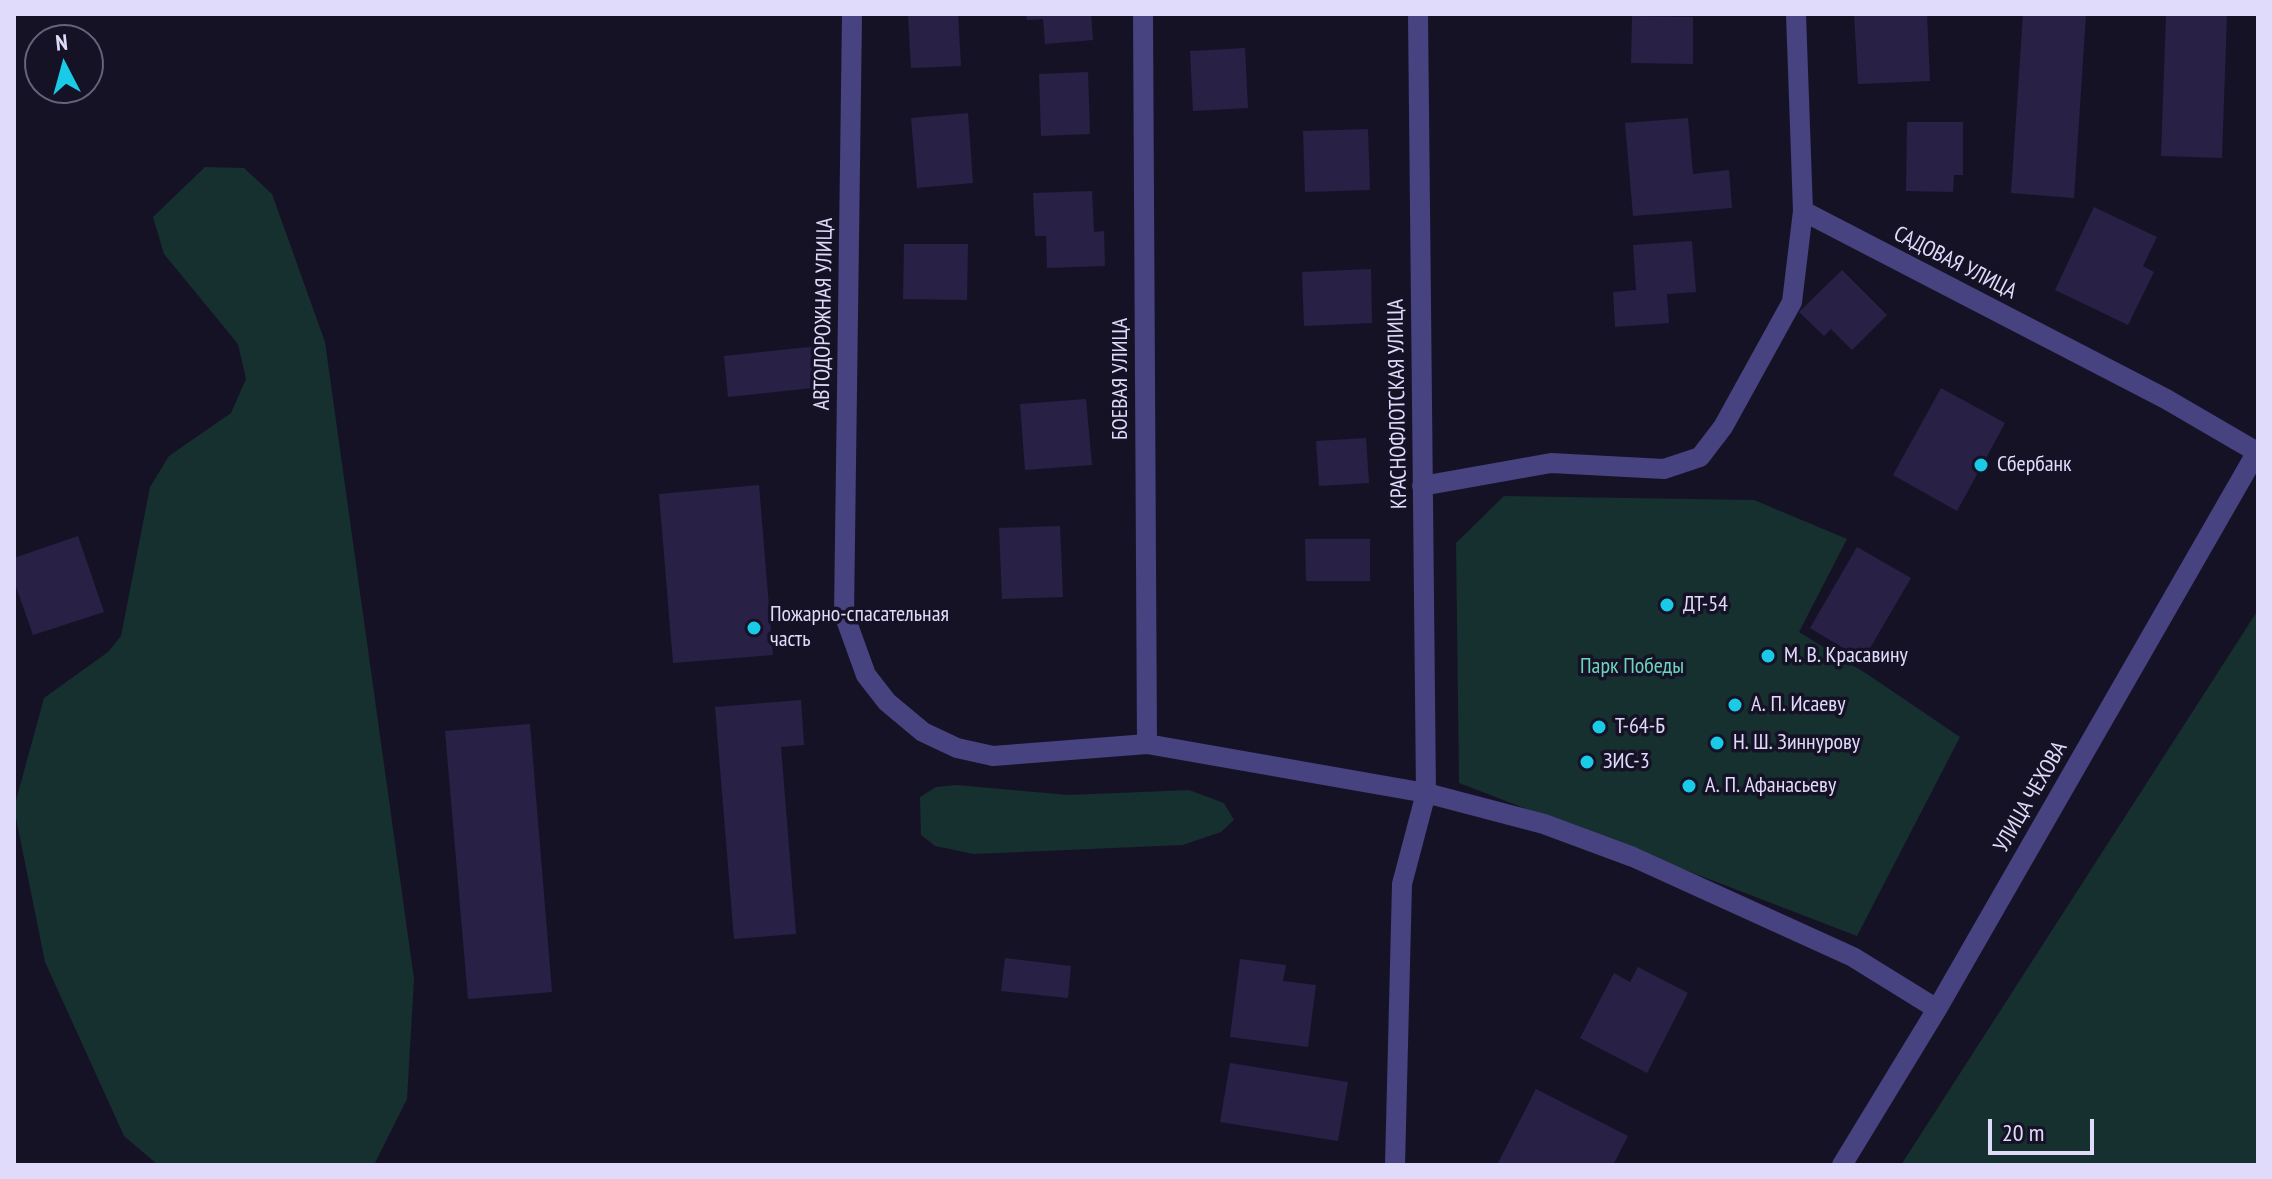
<!DOCTYPE html>
<meta charset="utf-8">
<style>
body{margin:0}
#map{position:relative;width:2272px;height:1179px;overflow:hidden;background:#161226;font-family:"PT Sans Narrow",sans-serif}
canvas{display:block}
.frame{position:absolute;inset:0;border:16px solid #e0dbfb;pointer-events:none}
.north{position:absolute;left:24px;top:24px;width:80px;height:80px;box-sizing:border-box;background:#161226;border:2px solid #67627b;border-radius:50%;rotate:354deg;font-size:22px;font-weight:700;line-height:32px;text-align:center;color:#e0dbfb}
.north::after{content:'';display:block;margin:auto;width:28px;height:36px;background:#1acbe8;clip-path:polygon(50% 0,100% 100%,50% 72%,0 100%)}
.scale{position:absolute;left:1988px;top:1119px;width:106px;height:36px;box-sizing:border-box;border:4px solid #e0dbfb;border-top:0;padding-left:10px;font-size:24px;line-height:28px;white-space:nowrap;color:#e0dbfb;-webkit-text-stroke:6px #161226;paint-order:stroke}
</style>
<div id="map">
<canvas width="2272" height="1179"></canvas>
<div class="frame"></div>
<div class="north">N</div>
<div class="scale">20 m</div>
</div>
<script>
const ctx = document.querySelector('canvas').getContext('2d');
ctx.lineJoin = 'round';
function fillPath(path, color) { ctx.fillStyle = color; ctx.fill(path, 'evenodd'); }
function stroke(path, color, width, dash) { ctx.strokeStyle = color; ctx.lineWidth = width; ctx.lineCap = dash ? 'butt' : 'round'; ctx.setLineDash(dash || []); ctx.stroke(path); }
function drawText(font, color, halo, rows, align = 'center') {
  ctx.font = font + ' "PT Sans Narrow",sans-serif'; ctx.lineWidth = 7; ctx.setLineDash([]); ctx.textBaseline = 'middle'; ctx.strokeStyle = halo; ctx.fillStyle = color; for (const [text, x, y, turn = 0] of rows) {
    ctx.save(); ctx.translate(x, y); ctx.rotate((+turn || 0) * Math.PI / 180); ctx.textAlign = isNaN(turn) ? turn : align; if (halo) ctx.strokeText(text, 0, 0); ctx.fillText(text, 0, 0); ctx.restore();
  }
}
fillPath(new Path2D(`
 M205,167l39,1 28,26 53,148 89,637 -7,120 -33,66h-216l-34,-29 -79,-174 -31,-154 30,-110 64,-46 13,-16 29,-149 19,-31 62,-43 15,-34 -8,-35 -74,-90 -11,-37z
 M1504,496l250,4 93,39 -48,93 68,42 93,63 -103,199 -398,-153 -3,-240z
 M2258,610v555h-357z
 M956,785l113,10 120,-5 35,13 10,17 -13,12 -38,13 -209,9 -39,-8 -14,-11 -1,-38 16,-10z`), '#162f2f');
fillPath(new Path2D(`
 M908,14h50l3,52 -50,2z
 M1026,14h65l2,26 -48,4 -2,-25 -16,1z
 M1854,14h73l3,67 -72,3z
 M2023,14h63l-12,184 -63,-5z
 M2166,14h61l-5,144 -61,-2z
 M1632,16l61,1v47l-62,-1z
 M1245,48l3,60 -55,3 -3,-60z
 M1088,72l2,62 -49,2 -2,-62z
 M968,113l5,70 -56,5 -6,-70z
 M1688,118l5,56 36,-4 3,38 -99,8 -8,-93z
 M1907,122h56v53h-9l-1,17 -47,-1z
 M1368,129l2,61 -65,2 -2,-61z
 M1092,191l2,41 10,-1 1,35 -58,2 -1,-32h-11l-2,-43z
 M2094,207l63,30 -14,29 11,6 -26,53 -73,-35z
 M1692,241l4,51 -29,2 2,29 -54,4 -2,-35 23,-2 -3,-45z
 M904,244h64l-1,56 -64,-1z
 M1371,269l1,54 -68,3 -2,-54z
 M1842,270l45,45 -35,35 -21,-21 -7,7 -25,-24z
 M828,345l4,41 -104,11 -4,-41z
 M1941,388l64,35 -48,88 -64,-36z
 M1086,399l6,66 -67,5 -5,-66z
 M1366,438l3,45 -50,3 -3,-45z
 M759,485l14,170 -100,8 -14,-169z
 M1060,526l3,71 -61,2 -3,-71z
 M78,536l26,76 -71,23 -19,-54v-23z
 M1305,539h65v42h-64z
 M1857,547l54,31 -48,82 -53,-32z
 M801,700l3,45 -23,2 15,187 -62,5 -19,-232z
 M530,724l22,268 -84,7 -23,-268z
 M1005,958l66,8 -3,32 -67,-7z
 M1240,959l46,6 -3,16 33,4 -8,62 -78,-10z
 M1638,967l50,26 -41,80 -67,-35 34,-65 16,9z
 M1230,1063l118,19 -10,59 -118,-19z
 M1536,1089l92,47 -15,29h-116z`), '#292045');
stroke(new Path2D(`
 M852,14l-8,600 22,61 21,27 36,30 34,16 36,8 154,-12 279,49 118,31 89,33 220,100 84,52
 M1143,14l4,730
 M1796,14l7,197 363,188 91,53
 M1422,486l129,-23 113,6 36,-12 23,-30 69,-125 11,-91
 M1395,1165l7,-281 24,-91 -8,-779
 M1842,1165l95,-156 321,-559`), '#474280', 20);
for (const [x, y, r, color] of [
 [1981,465,8,"#1acbe8"],
 [1667,605,8,"#1acbe8"],
 [754,628,8,"#1acbe8"],
 [1768,656,8,"#1acbe8"],
 [1735,705,8,"#1acbe8"],
 [1599,727,8,"#1acbe8"],
 [1717,743,8,"#1acbe8"],
 [1587,762,8,"#1acbe8"],
 [1689,786,8,"#1acbe8"]
]) { const dot = new Path2D(); dot.arc(x, y, r, 0, 2 * Math.PI); ctx.fillStyle = color; ctx.fill(dot); stroke(dot, '#161226', 3); }
drawText('22px', '#e0dbfb', '#161226', [
 ["САДОВАЯ УЛИЦА",1955,263,27],
 ["АВТОДОРОЖНАЯ УЛИЦА",824,314,-89],
 ["БОЕВАЯ УЛИЦА",1121,379,-90],
 ["КРАСНОФЛОТСКАЯ УЛИЦА",1398,404,-91],
 ["УЛИЦА ЧЕХОВА",2031,797,-60]
]);
drawText('22px', '#e0dbfb', '#161226', [
 ["Сбербанк",1997,465],
 ["ДТ-54",1683,605],
 ["Пожарно-спасательная",770,615],
 ["часть",770,640],
 ["М. В. Красавину",1784,656],
 ["А. П. Исаеву",1751,705],
 ["Т-64-Б",1615,727],
 ["Н. Ш. Зиннурову",1733,743],
 ["ЗИС-3",1603,762],
 ["А. П. Афанасьеву",1705,786]
], 'left');
drawText('22px', '#6dd5bf', '#161226', [
 ["Парк Победы",1632,667]
]);
</script>
